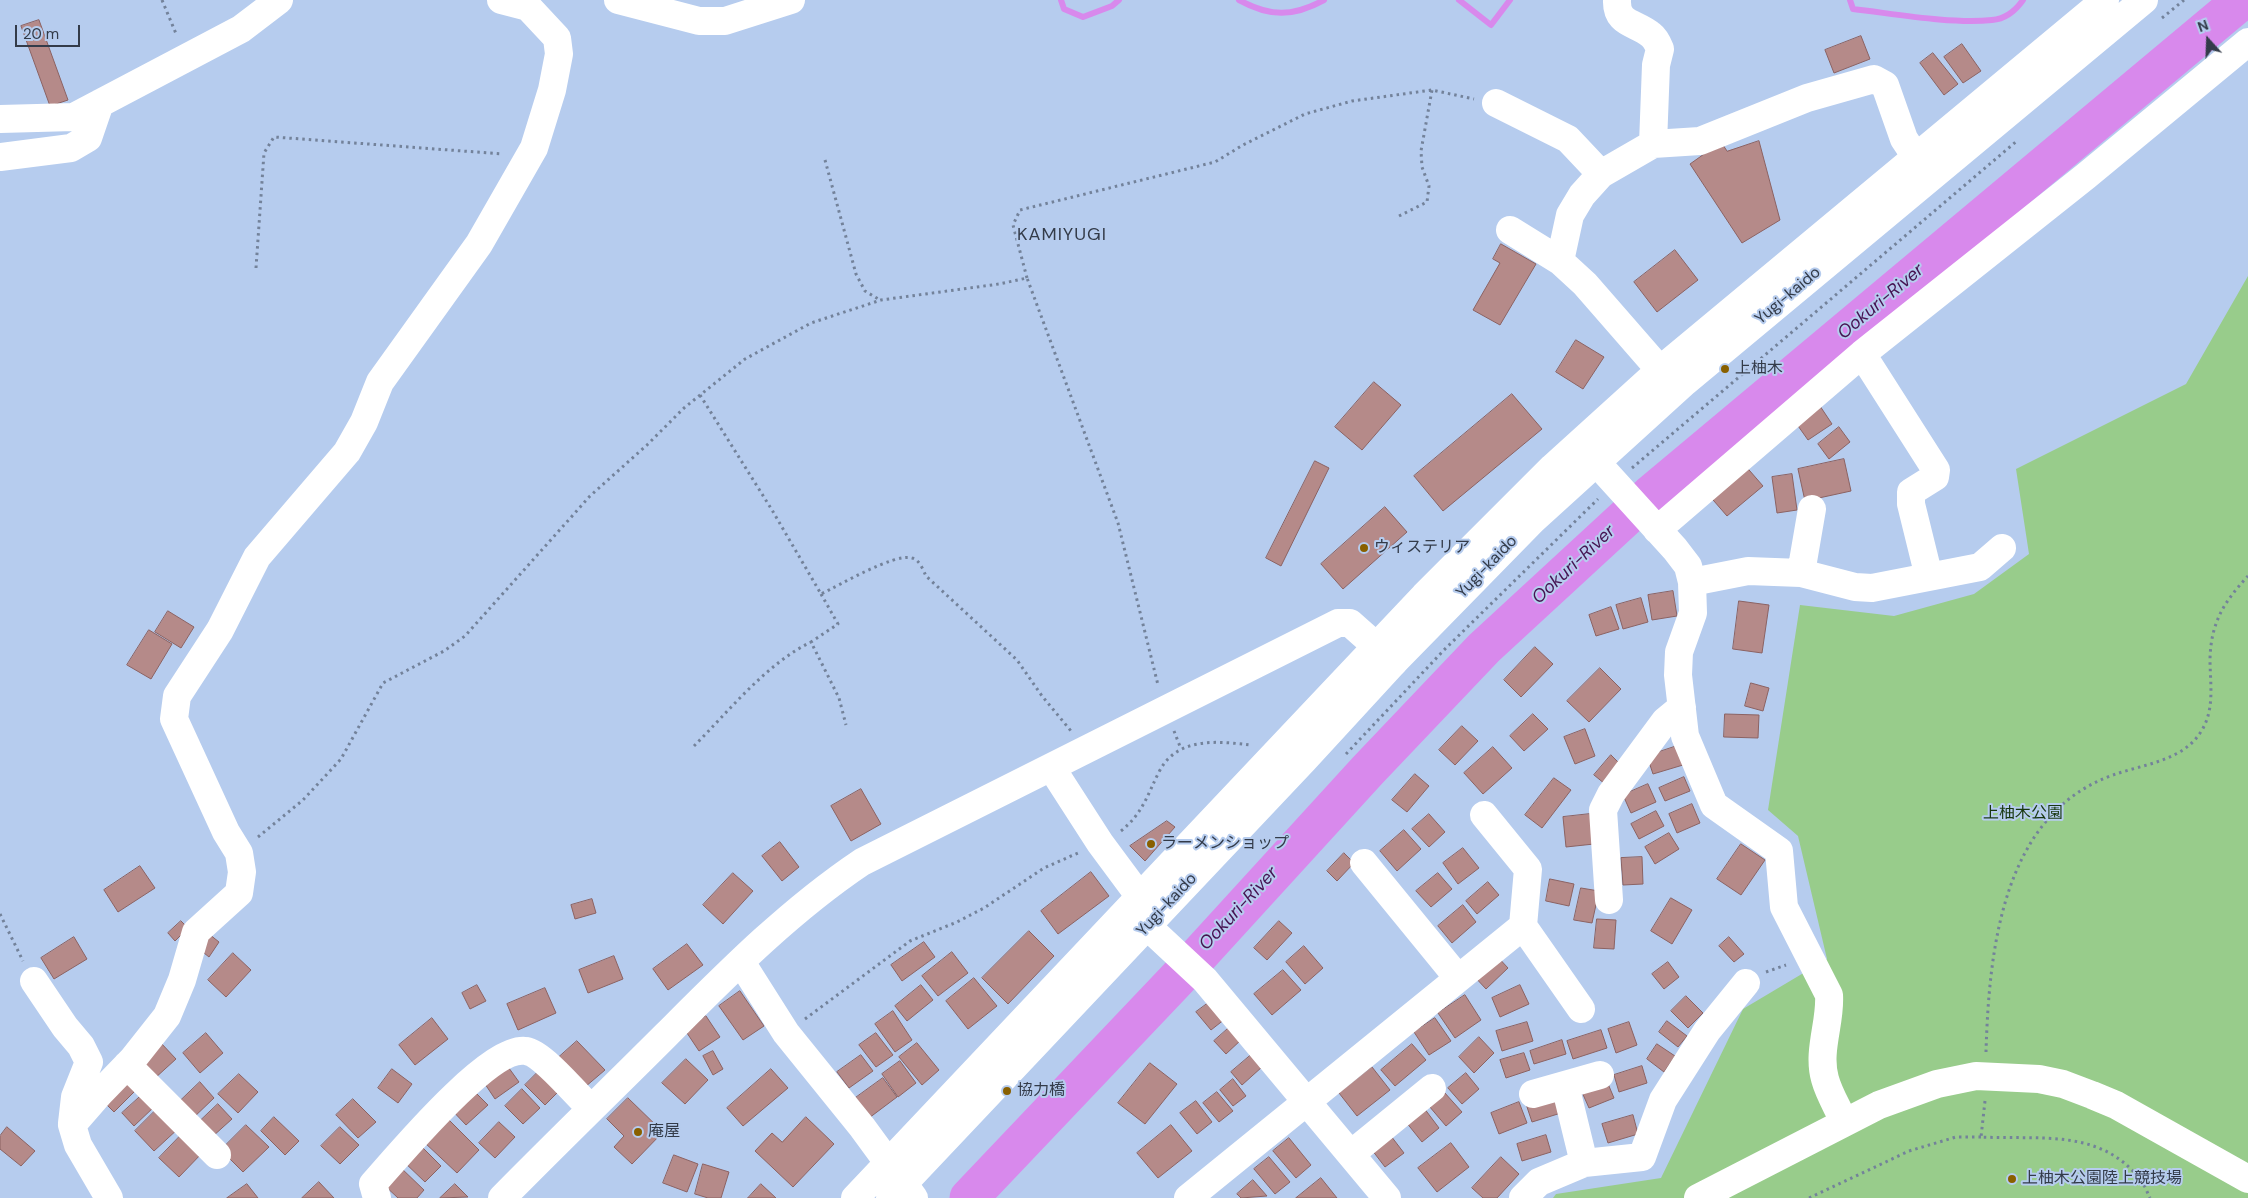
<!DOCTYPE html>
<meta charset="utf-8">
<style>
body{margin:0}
#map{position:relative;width:2248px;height:1198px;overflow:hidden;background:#b6ccee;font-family:"DM Sans",sans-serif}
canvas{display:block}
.north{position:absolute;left:2183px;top:15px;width:50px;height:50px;-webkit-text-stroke:4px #b6ccee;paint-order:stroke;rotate:340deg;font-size:14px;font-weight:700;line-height:20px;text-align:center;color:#333b49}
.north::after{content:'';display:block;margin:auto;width:18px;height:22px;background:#333b49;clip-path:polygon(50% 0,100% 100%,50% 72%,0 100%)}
.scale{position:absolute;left:15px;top:25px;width:65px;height:22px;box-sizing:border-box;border:2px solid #333b49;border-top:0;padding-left:6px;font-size:15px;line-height:18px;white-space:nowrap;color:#333b49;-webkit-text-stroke:4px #b6ccee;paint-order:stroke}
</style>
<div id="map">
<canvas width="2248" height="1198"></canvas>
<div class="north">N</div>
<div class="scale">20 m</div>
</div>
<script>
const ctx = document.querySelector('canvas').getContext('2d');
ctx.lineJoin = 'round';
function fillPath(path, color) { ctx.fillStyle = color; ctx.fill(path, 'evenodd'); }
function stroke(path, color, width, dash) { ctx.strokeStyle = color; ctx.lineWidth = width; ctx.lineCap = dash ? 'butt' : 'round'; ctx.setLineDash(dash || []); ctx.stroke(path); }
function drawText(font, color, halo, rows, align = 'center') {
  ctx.font = font + ' "DM Sans","Noto Sans JP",sans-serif'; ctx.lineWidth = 4; ctx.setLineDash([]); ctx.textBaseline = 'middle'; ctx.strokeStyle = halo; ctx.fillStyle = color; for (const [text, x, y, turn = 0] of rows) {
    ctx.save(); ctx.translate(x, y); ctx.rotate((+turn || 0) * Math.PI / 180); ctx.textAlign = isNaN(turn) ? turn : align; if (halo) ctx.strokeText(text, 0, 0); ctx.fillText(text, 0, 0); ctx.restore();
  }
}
fillPath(new Path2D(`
 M2248,276v922h-695l3,-4 105,-16 82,-169 84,-50 -29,-123 -30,-26 32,-205 94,11 80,-22 55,-40 -13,-85 170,-85z`), '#98cc8b');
stroke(new Path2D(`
 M1061,0l3,9 19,8 29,-11 7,-6
 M1239,0c31,17 54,17 85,0
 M1459,0l32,25 19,-25
 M1850,0l3,9c43,5 97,15 139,11 13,-1 24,-10 31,-20`), '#d889ec', 6);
stroke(new Path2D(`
 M969,1198l209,-220 190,-208 116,-122 166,-153 592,-495`), '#d889ec', 39);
const building = new Path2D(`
 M39,20l29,80 -18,6 -29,-80z
 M1861,36l9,23 -36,14 -9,-23z
 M1962,44l19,27 -18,12 -19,-26z
 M1933,53l25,31 -14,11 -24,-32z
 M1759,141l21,79 -38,23 -52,-79 31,-22 6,9z
 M1501,244l35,20 -36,61 -27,-15 27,-47 -7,-4z
 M1675,250l23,30 -41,32 -23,-30z
 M1576,340l28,17 -21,32 -27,-17z
 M1374,382l27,23 -39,45 -27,-23z
 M1512,394l30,35 -99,82 -29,-35z
 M1820,406l12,18 -24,16 -12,-17z
 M1839,427l11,15 -21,17 -11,-15z
 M1844,459l7,32 -46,10 -7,-32z
 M1315,461l14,7 -48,98 -15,-8z
 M1743,463l20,23 -36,30 -20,-23z
 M1792,474l5,36 -20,3 -5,-36z
 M1385,507l22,25 -64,57 -22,-25z
 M1673,591l4,25 -25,4 -4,-25z
 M1641,598l7,24 -25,7 -7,-24z
 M1739,601l30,4 -7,48 -29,-4z
 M1611,607l8,22 -23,7 -7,-21z
 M168,611l26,16 -13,21 -26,-16z
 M149,630l23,14 -21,35 -24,-14z
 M1535,647l18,17 -32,33 -17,-17z
 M1600,668l21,21 -32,33 -22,-21z
 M1751,683l18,5 -6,23 -18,-5z
 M1533,714l15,15 -24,22 -14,-15z
 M1725,714l34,1 -1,23 -34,-1z
 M1462,726l16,15 -23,24 -16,-15z
 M1585,729l10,27 -20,8 -11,-27z
 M1677,746l6,19 -30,9 -6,-18z
 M1493,747l19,21 -29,26 -19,-21z
 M1611,755l10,10 -16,19 -11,-9z
 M1415,774l14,12 -22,26 -15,-12z
 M1684,777l6,14 -25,10 -6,-13z
 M1554,778l17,12 -29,38 -17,-13z
 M1648,784l8,18 -25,11 -8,-18z
 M861,789l20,35 -30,17 -20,-35z
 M1692,804l8,19 -23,10 -8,-19z
 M1656,811l8,15 -25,13 -8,-15z
 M1429,814l16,18 -16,15 -17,-18z
 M1590,814l4,30 -28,3 -3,-30z
 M1167,821l8,6 -30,34 -15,-15z
 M1404,830l17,19 -24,22 -17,-20z
 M1669,833l10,16 -24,15 -10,-17z
 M780,842l19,25 -17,14 -20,-25z
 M1741,844l24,16 -24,35 -24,-16z
 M1463,848l16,20 -21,16 -15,-21z
 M1344,853l10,10 -17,18 -10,-10z
 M1642,857l1,27 -20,1 -2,-27z
 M140,866l15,22 -37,24 -14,-22z
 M1091,872l18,24 -51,38 -17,-23z
 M733,873l20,18 -30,33 -20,-19z
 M1438,873l14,16 -21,18 -15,-16z
 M1550,879l24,5 -5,22 -23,-5z
 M1488,882l11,13 -22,19 -11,-13z
 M1581,888l18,3 -7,32 -18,-3z
 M1671,898l21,12 -20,34 -21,-13z
 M592,899l4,14 -21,6 -4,-14z
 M1463,905l13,17 -24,21 -14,-17z
 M1597,919l19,1 -2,29 -20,-1z
 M181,921l7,7 -13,13 -7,-8z
 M1279,921l13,12 -25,27 -13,-12z
 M1029,931l25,25 -46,48 -26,-26z
 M209,934l10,8 -10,15 -10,-8z
 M74,937l13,22 -33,20 -13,-21z
 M1729,937l15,17 -10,8 -15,-16z
 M924,942l11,15 -33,24 -11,-16z
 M687,944l16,21 -35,25 -15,-21z
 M1304,946l19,22 -18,16 -19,-22z
 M952,952l16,21 -30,23 -16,-20z
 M233,953l18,17 -25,27 -18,-17z
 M1495,954l13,14 -22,21 -13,-14z
 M614,956l9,23 -35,14 -9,-23z
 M1668,962l11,15 -15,12 -12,-15z
 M1283,970l18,20 -29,25 -18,-21z
 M974,978l23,28 -29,23 -22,-28z
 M477,985l9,16 -16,8 -8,-16z
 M921,985l12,15 -26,21 -12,-15z
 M1520,985l9,19 -29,13 -8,-19z
 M545,988l11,25 -38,17 -11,-26z
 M740,991l24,35 -21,14 -24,-34z
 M1465,995l16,25 -26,18 -17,-25z
 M1686,996l17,17 -15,15 -17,-17z
 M1211,1001l14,18 -14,11 -15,-18z
 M893,1011l19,29 -17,12 -20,-28z
 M706,1016l14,21 -21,14 -14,-21z
 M432,1018l16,21 -33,26 -16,-20z
 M1435,1018l16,23 -22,14 -15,-23z
 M1667,1021l20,15 -9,11 -19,-15z
 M1527,1022l6,19 -31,10 -6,-20z
 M1629,1022l8,23 -21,8 -8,-24z
 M1231,1026l11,13 -16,15 -12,-13z
 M1601,1030l6,18 -34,11 -6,-18z
 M206,1033l17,20 -23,20 -17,-20z
 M876,1033l17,22 -17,12 -17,-22z
 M1479,1037l15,16 -20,20 -15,-16z
 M1562,1040l4,14 -32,10 -4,-13z
 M577,1041l28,29 -20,17 -27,-29z
 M161,1043l15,16 -22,20 -14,-16z
 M917,1043l22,27 -17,15 -23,-28z
 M1412,1044l14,16 -31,26 -14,-16z
 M1657,1044l18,12 -11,16 -17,-13z
 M713,1051l10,18 -10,6 -10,-19z
 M1524,1053l6,17 -24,8 -6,-18z
 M861,1055l12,16 -24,17 -12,-16z
 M1251,1055l11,12 -20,18 -11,-13z
 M686,1059l22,21 -23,24 -23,-21z
 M900,1061l16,22 -18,14 -16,-23z
 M1150,1063l27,21 -32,40 -27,-21z
 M506,1064l13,18 -24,17 -12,-18z
 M1642,1066l5,17 -28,9 -5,-17z
 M543,1067l20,20 -18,18 -20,-20z
 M1372,1067l18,23 -33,26 -18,-23z
 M392,1069l20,15 -14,19 -20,-15z
 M771,1069l17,19 -45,38 -16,-18z
 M1466,1073l13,16 -17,15 -14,-16z
 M239,1074l19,18 -20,21 -20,-19z
 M121,1078l14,13 -21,21 -13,-13z
 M883,1078l14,19 -28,21 -15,-19z
 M1233,1079l13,17 -13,10 -13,-16z
 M1606,1079l8,19 -25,10 -8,-18z
 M200,1082l14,16 -23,22 -15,-15z
 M470,1087l18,18 -22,20 -17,-18z
 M522,1089l18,19 -17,16 -18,-18z
 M1217,1092l16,19 -14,11 -16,-19z
 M1444,1092l18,20 -16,14 -17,-20z
 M143,1094l12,12 -21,20 -12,-13z
 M1555,1095l6,18 -29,9 -6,-18z
 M628,1098l35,34 -31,32 -18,-17 10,-11 -17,-17z
 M353,1099l23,23 -18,16 -22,-23z
 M1196,1101l16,21 -15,12 -17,-21z
 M1519,1102l8,21 -28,11 -8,-21z
 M218,1104l14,15 -20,18 -14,-14z
 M160,1106l20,21 -26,24 -19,-20z
 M1424,1108l15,20 -17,14 -16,-20z
 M1633,1115l5,19 -30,9 -6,-19z
 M274,1117l25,24 -14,14 -24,-24z
 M806,1117l28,27 -41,43 -38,-36 17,-18 10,9z
 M447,1118l32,32 -22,23 -33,-31z
 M499,1122l16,15 -20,21 -16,-15z
 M246,1125l23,22 -26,25 -22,-22z
 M1171,1125l21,26 -34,27 -21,-25z
 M7,1127l28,24 -14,15 -21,-17v-13z
 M340,1127l19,18 -19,19 -19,-18z
 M184,1132l20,19 -25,26 -20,-19z
 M1546,1135l5,17 -29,9 -5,-17z
 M1391,1136l13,17 -19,14 -13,-17z
 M1289,1138l22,27 -15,13 -23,-27z
 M418,1143l23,23 -16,16 -23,-22z
 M1451,1143l18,24 -32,25 -19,-24z
 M674,1155l24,9 -11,28 -24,-9z
 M1269,1157l21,25 -15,12 -21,-25z
 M1501,1157l18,17 -22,24h-14l-11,-10z
 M703,1164l26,8 -8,26h-13l-13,-4z
 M399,1166l25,24 -7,8h-19l-15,-14z
 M1321,1178l16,20h-41z
 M1253,1180l14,16 -26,2 -4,-4z
 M319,1182l15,16h-32z
 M247,1184l11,14h-31z
 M455,1184l13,13 -28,1z
 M761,1184l15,14h-28z`);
fillPath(building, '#b58a89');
stroke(building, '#8b6262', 1);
stroke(new Path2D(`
 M162,0l15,36
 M2162,18l22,-18
 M825,160l31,114 9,17 15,9
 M1399,216l28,-14 2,-16 -7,-19 -1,-16 11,-61
 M256,268l8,-115 10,-16 229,17
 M1027,278l-14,-53 7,-15 195,-48 28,-17 62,-31 47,-13 80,-11 42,9
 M700,395l72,115 49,84c19,-9 73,-41 91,-36 8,2 11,12 14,18l91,84 25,36 29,35
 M1632,468l386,-328
 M821,594l17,30 -27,18 28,56 7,27
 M1174,731l7,18
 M694,746c35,-35 72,-82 117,-104
 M1346,754l98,-104 154,-151
 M1121,831c23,-19 26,-36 39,-61 18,-33 58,-29 90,-25
 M258,837l45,-37 38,-41 42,-76 61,-32 21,-15 125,-140 57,-51 37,-37 61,-49 66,-36 70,-23 118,-16 28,-6 91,245 40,162
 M0,914l23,47
 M1766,972l20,-7
 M805,1019l105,-78 47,-19 27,-14 60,-40 34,-15
 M1986,1052c3,-101 16,-238 127,-277 31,-11 71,-14 89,-45 13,-22 8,-47 8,-71 1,-37 14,-57 38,-83
 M1985,1101l-4,36c57,3 118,-9 158,41 5,5 8,14 11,20
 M1809,1198l100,-47 47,-14h25`), '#73829a', 3, [2.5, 4]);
stroke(new Path2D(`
 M618,0l81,21h26l66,-21
 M1617,0c-1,25 19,22 34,35 4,3 7,9 9,14l-4,16 -3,79
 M1496,103l72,36 33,35
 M0,119l74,-2 167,-88 38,-29
 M0,157l71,-9 17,-10 12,-35
 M1510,230l50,31 25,23 75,86
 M1560,261l10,-46 12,-20 19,-21 52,-30 47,-3 107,-43 67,-19 11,6 19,54 12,18
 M1862,354l74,116 -1,7 -24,15v12l18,73
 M1596,462l79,87 13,17 4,16 1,31 -14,39 -1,23 7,61 29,69 65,46 5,56 45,88c2,27 -12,56 -4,84 4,15 13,29 19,43
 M1657,530l205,-176 224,-178 162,-134
 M1801,573l11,-64
 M1692,582l56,-11 53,2 54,14 17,1 108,-21 22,-19
 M1051,767l49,76 40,54
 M1364,863l94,115
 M1609,900l-6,-90 8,-16 54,-73 17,-14
 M1147,926l58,54 182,218
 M1523,926l58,83
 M741,962l45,71 76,94 52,71
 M34,981l31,46 16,19 8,16 -14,35 -3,26
 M127,1065l90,90
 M1565,1085l19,78
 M1533,1094l67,-19
 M1351,1154l81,-66
 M109,1198l-31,-53 -6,-20 27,-31 34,-35 34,-43 15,-36 14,-48 43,-39 3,-21 -3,-19 -13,-21 -52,-113 3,-23 43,-66 37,-73 90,-105 17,-30 16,-40 99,-138 55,-96 18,-58 7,-36 -2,-16 -29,-31 -27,-7
 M377,1198l-4,-14c25,-28 117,-139 153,-133 16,2 52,45 65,58
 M502,1198c54,-55 110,-109 164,-163 62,-62 123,-124 196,-173l476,-239h12l44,39
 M1188,1198l335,-272 5,-57 -44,-54
 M1523,1198l16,-16 45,-19 58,-6 21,-57 44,-69 39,-48
 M1698,1198l181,-93 58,-21 39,-8 63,3 24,5 29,11 24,10 132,74`), '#fff', 28);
stroke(new Path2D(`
 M855,1198l569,-602 129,-129 107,-97 445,-370
 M890,1198l414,-438 90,-98 138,-141 153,-139 459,-382`), '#fff', 28);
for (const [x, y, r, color] of [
 [1725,369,5,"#896000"],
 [1364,548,5,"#896000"],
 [1151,844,5,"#896000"],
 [1007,1091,5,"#896000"],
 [638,1132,5,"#896000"],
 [2012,1179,5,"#896000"]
]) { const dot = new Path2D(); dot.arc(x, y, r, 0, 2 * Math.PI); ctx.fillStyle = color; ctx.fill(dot); stroke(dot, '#b6ccee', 2); }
drawText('16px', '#333b49', '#b6ccee', [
 ["Yugi-kaido",1788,296,-40],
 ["Yugi-kaido",1487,567,-46],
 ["Yugi-kaido",1167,905,-47]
]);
drawText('16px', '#333b49', '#b6ccee', [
 ["上柚木",1735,369],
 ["ウィステリア",1374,548],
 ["ラーメンショップ",1161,844],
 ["協力橋",1017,1091],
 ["庵屋",648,1132],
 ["上柚木公園陸上競技場",2022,1179]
], 'left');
drawText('16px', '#18370f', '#b6ccee', [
 ["上柚木公園",2023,814]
]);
ctx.letterSpacing = '1px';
drawText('18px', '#333b49', '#b6ccee', [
 ["KAMIYUGI",1062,235]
]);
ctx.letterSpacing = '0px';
drawText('italic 18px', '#451351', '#b6ccee', [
 ["Ookuri-River",1881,302,-40],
 ["Ookuri-River",1574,565,-43],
 ["Ookuri-River",1239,909,-47]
]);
</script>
